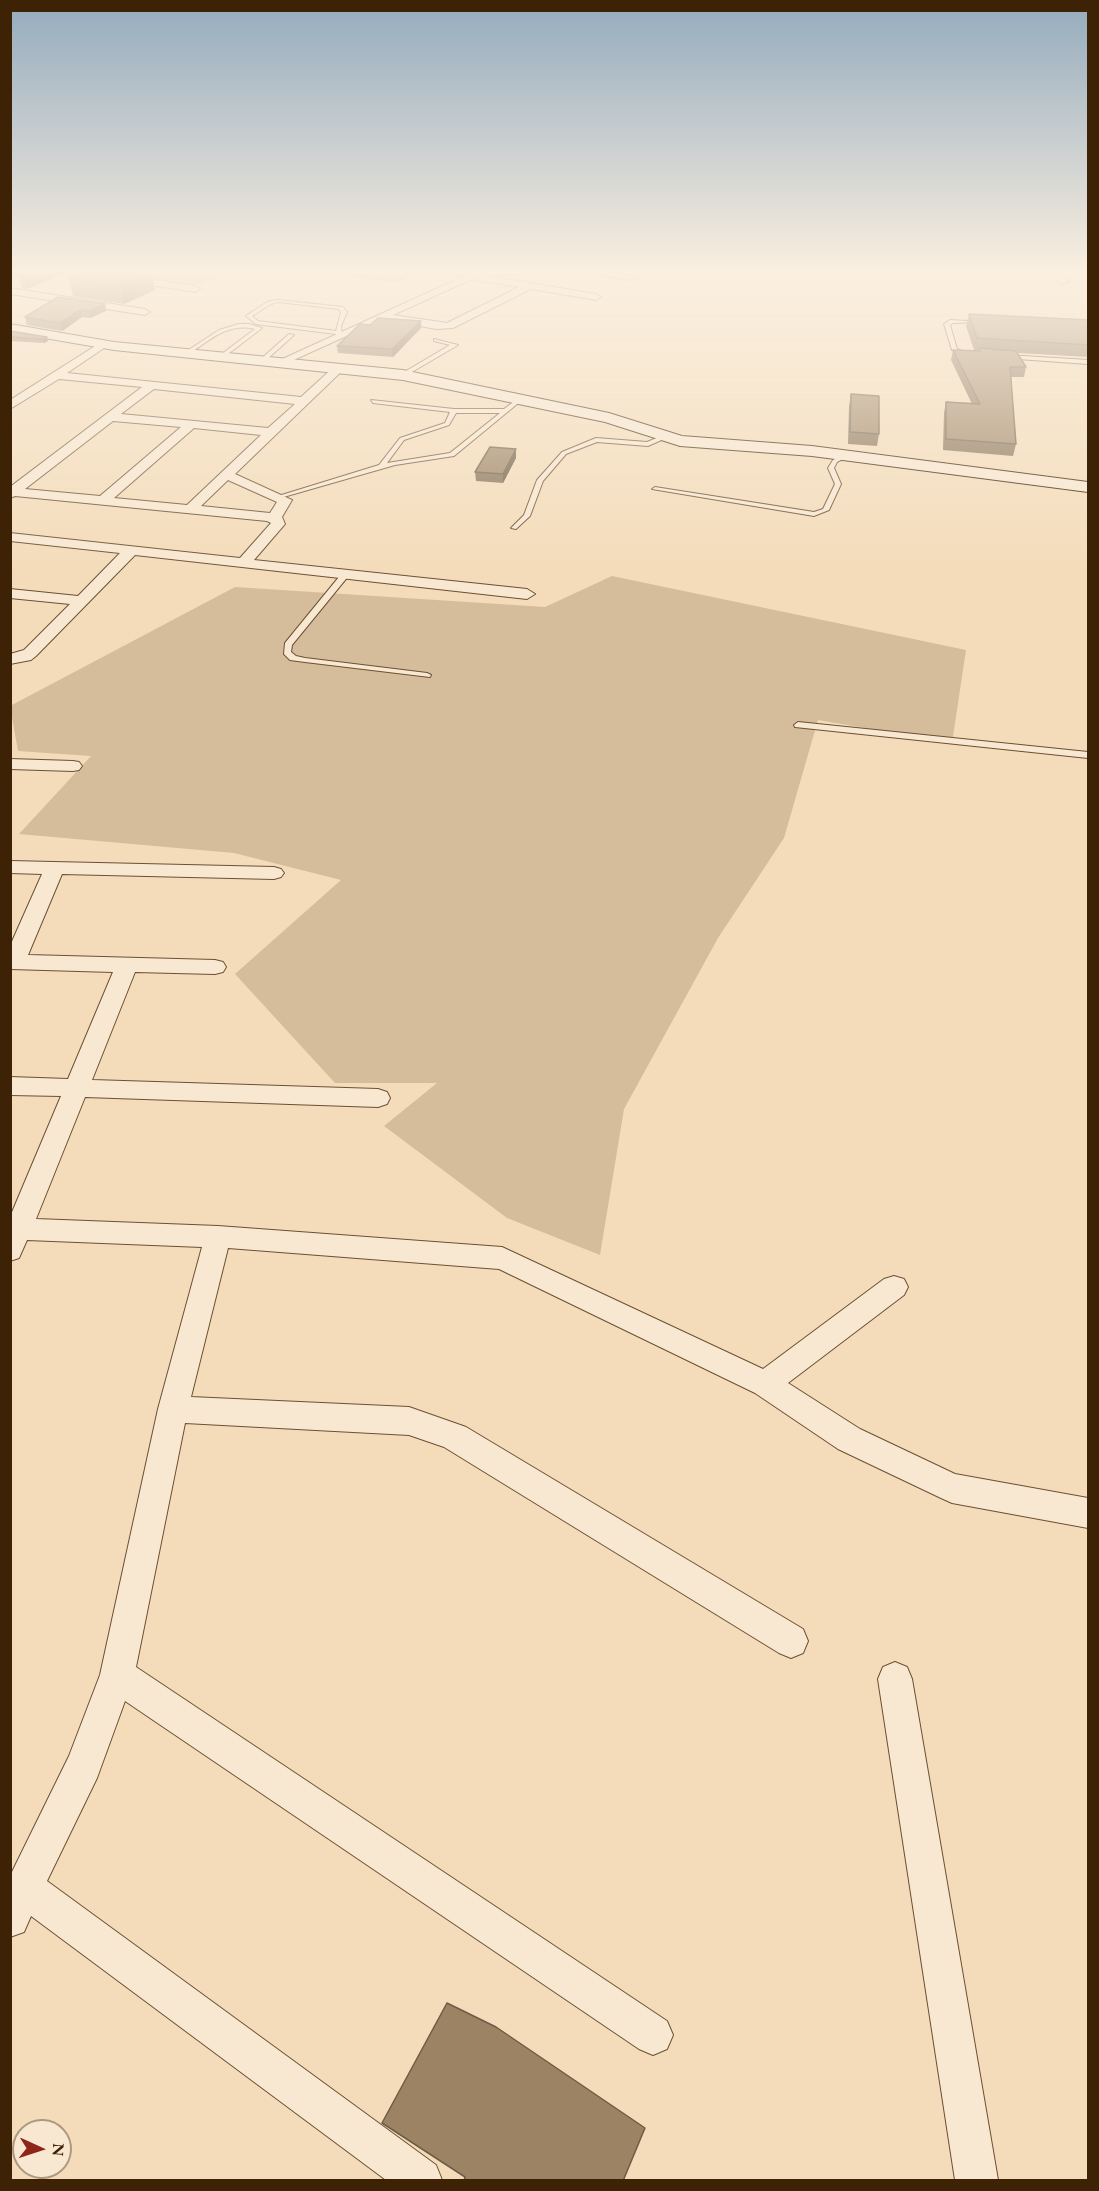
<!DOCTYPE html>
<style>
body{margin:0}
#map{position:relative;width:1099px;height:2191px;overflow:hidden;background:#f4dcba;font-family:"EB Garamond",serif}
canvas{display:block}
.frame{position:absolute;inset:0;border:12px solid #3d2206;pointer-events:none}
.north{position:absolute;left:12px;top:2119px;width:60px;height:60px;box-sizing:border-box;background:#f8e8d2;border:2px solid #ad9980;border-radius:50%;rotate:93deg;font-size:16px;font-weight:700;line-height:24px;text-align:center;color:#3d2206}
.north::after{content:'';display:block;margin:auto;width:21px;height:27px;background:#8f2418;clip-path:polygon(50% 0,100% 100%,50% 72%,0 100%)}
</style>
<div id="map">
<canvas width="1099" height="2191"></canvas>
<div class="frame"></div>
<div class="north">N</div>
</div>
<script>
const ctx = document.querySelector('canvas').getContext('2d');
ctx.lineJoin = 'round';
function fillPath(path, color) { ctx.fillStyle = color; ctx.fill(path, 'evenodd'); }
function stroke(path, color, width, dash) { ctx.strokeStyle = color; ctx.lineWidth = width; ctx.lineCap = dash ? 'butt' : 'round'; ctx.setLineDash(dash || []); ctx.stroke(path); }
fillPath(new Path2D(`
 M158,272h70l-28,13 -55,-8z
 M612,576l354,74 -14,93 -134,-23 -34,118 -66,100 -94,171 -24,146 -93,-37 -123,-92 53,-43h-102l-100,-109 106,-94 -107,-27 -215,-19 72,-78 -73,-5 -8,-45 225,-119 310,20z`), '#d5bc9b');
const lane = new Path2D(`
 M411,272h5l-20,9 -42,-5 2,-1 39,4z
 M278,300l65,7 4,5 -6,14 1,10 -3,2 -3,-4 -80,-10 -10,-8 21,-14zM278,302l61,7 2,3 -5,19 -78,-10 -6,-5 19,-12z
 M950,320l34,2 -31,1 -3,2 7,24 13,5v2l-18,-6 -8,-26z
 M239,324h10l13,4 -38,29 -5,-1 36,-27c-26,-7 -46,11 -66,25l-5,-1 35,-23z
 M289,334l5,1 -29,26h-4v-2z
 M434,339l24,6 -53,31h-4v-2l49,-29 -16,-4z
 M1006,355l82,5v4l-84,-6z
 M520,397l2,3 -68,56 -59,9 -115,33 -5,-1 104,-32 21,-27 45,-15 5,-11 -77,-9 -2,-3 83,9h50zM456,413h44l-50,40 -63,10 17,-23 45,-15z
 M664,435l2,3 -18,8 -51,-4 -31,12 -23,27 -13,35 -14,13 -5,-1 13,-13 13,-35 25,-28 34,-14 51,4z
 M844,455l5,1 -12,6 -3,6 7,16 -12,26 -15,6 -162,-27 3,-2 159,25 9,-3 12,-25 -7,-16 5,-8z
 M343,572l7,2 -58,71 -1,7 5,4 9,2 122,15 4,2 -1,2 -125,-15 -15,-2 -6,-6 1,-11z
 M798,722l290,30v6l-293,-31 -1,-2z`);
const street = new Path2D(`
 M473,272h11l-3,3 115,19 5,3 -5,3 -65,-11 -78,39 -17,1 -52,-10 -97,44 -4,1 -5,-3zM472,279l47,8 -72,36 -54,-8z
 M592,272h23l22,5 -5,3 -35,-5z
 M1051,272h9l9,10 -8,2z
 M129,276l66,10 5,3 -5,3 -69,-11v-4z
 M10,288l135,21 5,3 -5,3 -135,-21z
 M103,341l4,1v4l-40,27 234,24 35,-32 4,-1 6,3 -111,107 57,26 -10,17 3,7 -31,36 273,29 8,5 -8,5 -392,-44 -99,101 -5,4 -21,4v-10l14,-4 46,-46 -60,-6v-9l68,7 42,-43 -110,-12v-8l230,25 31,-35 -4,-2 -252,-25 -5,2v-11l132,-100 -83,-8 -49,30v-9zM154,389l141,15 -27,24 -147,-14zM113,421l68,6 -81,69 -75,-7zM194,428l67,7 -74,70 -73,-7zM228,480l49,22 -7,11 -69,-7z
 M10,759l63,2 6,1 3,4 -3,4 -6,1 -63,-2z
 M10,861l264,6 7,2 3,4 -3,4 -7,2 -212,-5 -34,81 187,5 8,2 3,5 -3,5 -8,2 -80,-2 -43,108 286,9 9,3 3,6 -3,6 -9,3 -293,-10 -49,122 182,7 284,21 261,122 121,-90 10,-3 10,3 4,8 -4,8 -116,88 72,46 95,45 133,24v30l-136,-25 -11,-5 -103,-49 -83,-56 -256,-124 -271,-21 -37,149 218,10 57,20 337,202 5,12 -5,12 -12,5 -12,-5 -335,-206 -35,-12 -224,-12 -49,244 531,354 6,14 -6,14 -14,6 -14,-6 -514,-348 -28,77 -50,103 389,284 6,15h-56l-355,-264 -7,16 -14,5v-61l59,-120 31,-81 58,-266 44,-162 -175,-7 -8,18 -9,3v-44l51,-121 -51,-1v-18l58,2 45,-107 -103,-3v-23l32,-72 -32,-1z
 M895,1662l12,5 5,12 86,501h-43l-77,-501 5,-12z`);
const secondary = new Path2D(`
 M10,324l104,18 289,28 206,43 73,23 130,10 276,36v10l-276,-36 -132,-10 -75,-24 -202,-42 -289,-30 -104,-18z`);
stroke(lane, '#6b5033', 2);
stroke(street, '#6b5033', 2);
stroke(secondary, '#3d2206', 2);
fillPath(lane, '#f8e8d2');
fillPath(street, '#f8e8d2');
fillPath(secondary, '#f8e8d2');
fillPath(new Path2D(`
 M10,272h58l-41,17 -5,-1 -3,-11 -9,3z
 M68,278l87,12 -31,14 -51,-8z
 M105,304l1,7 -16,7 -8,-1 -20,14 -35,-6 -2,-8z
 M969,314l120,6v37l-71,-4 8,14 -2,10h-13l5,67 -3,12 -70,-6 1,-37 2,-11 26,2 -21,-44 2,-10 25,1 -4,-1 -8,-24z
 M421,321v7l-28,29 -55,-4 -1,-7z
 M10,331l37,6 1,4 -4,2 -34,-2z
 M851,394l28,40 -2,12 -29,-2 1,-38z
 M516,458l-13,25 -27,-2 -1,-9z`), '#867156');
fillPath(new Path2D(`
 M10,272h26l-26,8z
 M39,272h29l-41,17 -3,-11z
 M152,272l3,18 -31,14 -4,-19z
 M105,304l1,7 -16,7 -1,-7z
 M80,310l2,7 -20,14 -2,-8z
 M421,321v7l-28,29 -1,-8z
 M47,337l1,4 -4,2 -1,-4z
 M516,449v9l-13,25v-9z`), '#6d5c46');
const building = new Path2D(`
 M33,272h6l-15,6 -5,-1z
 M78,272h74l-32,13 -52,-7z
 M58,297l47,7 -16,7 -9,-1 -20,13 -35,-6z
 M969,314l120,6v25l-112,-7z
 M378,318l43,3 -29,28 -55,-3 23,-22 10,1z
 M10,331l37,6 -4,2 -33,-2z
 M979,348l37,3 10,16h-16l6,77 -70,-5v-37l34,2 -27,-54 27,1z
 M851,394l28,2v38l-29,-2z
 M490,447l26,2 -13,25 -28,-2z
 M447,2003l49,24 149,101 -22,53h-159l1,-4 -83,-54z`);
fillPath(building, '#9c8364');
stroke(building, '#6d5c46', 1.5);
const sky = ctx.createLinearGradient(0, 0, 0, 578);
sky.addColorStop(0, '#94abbd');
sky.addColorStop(0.47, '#faefe0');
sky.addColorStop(1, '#faefe000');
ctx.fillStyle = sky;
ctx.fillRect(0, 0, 1099, 578);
</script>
